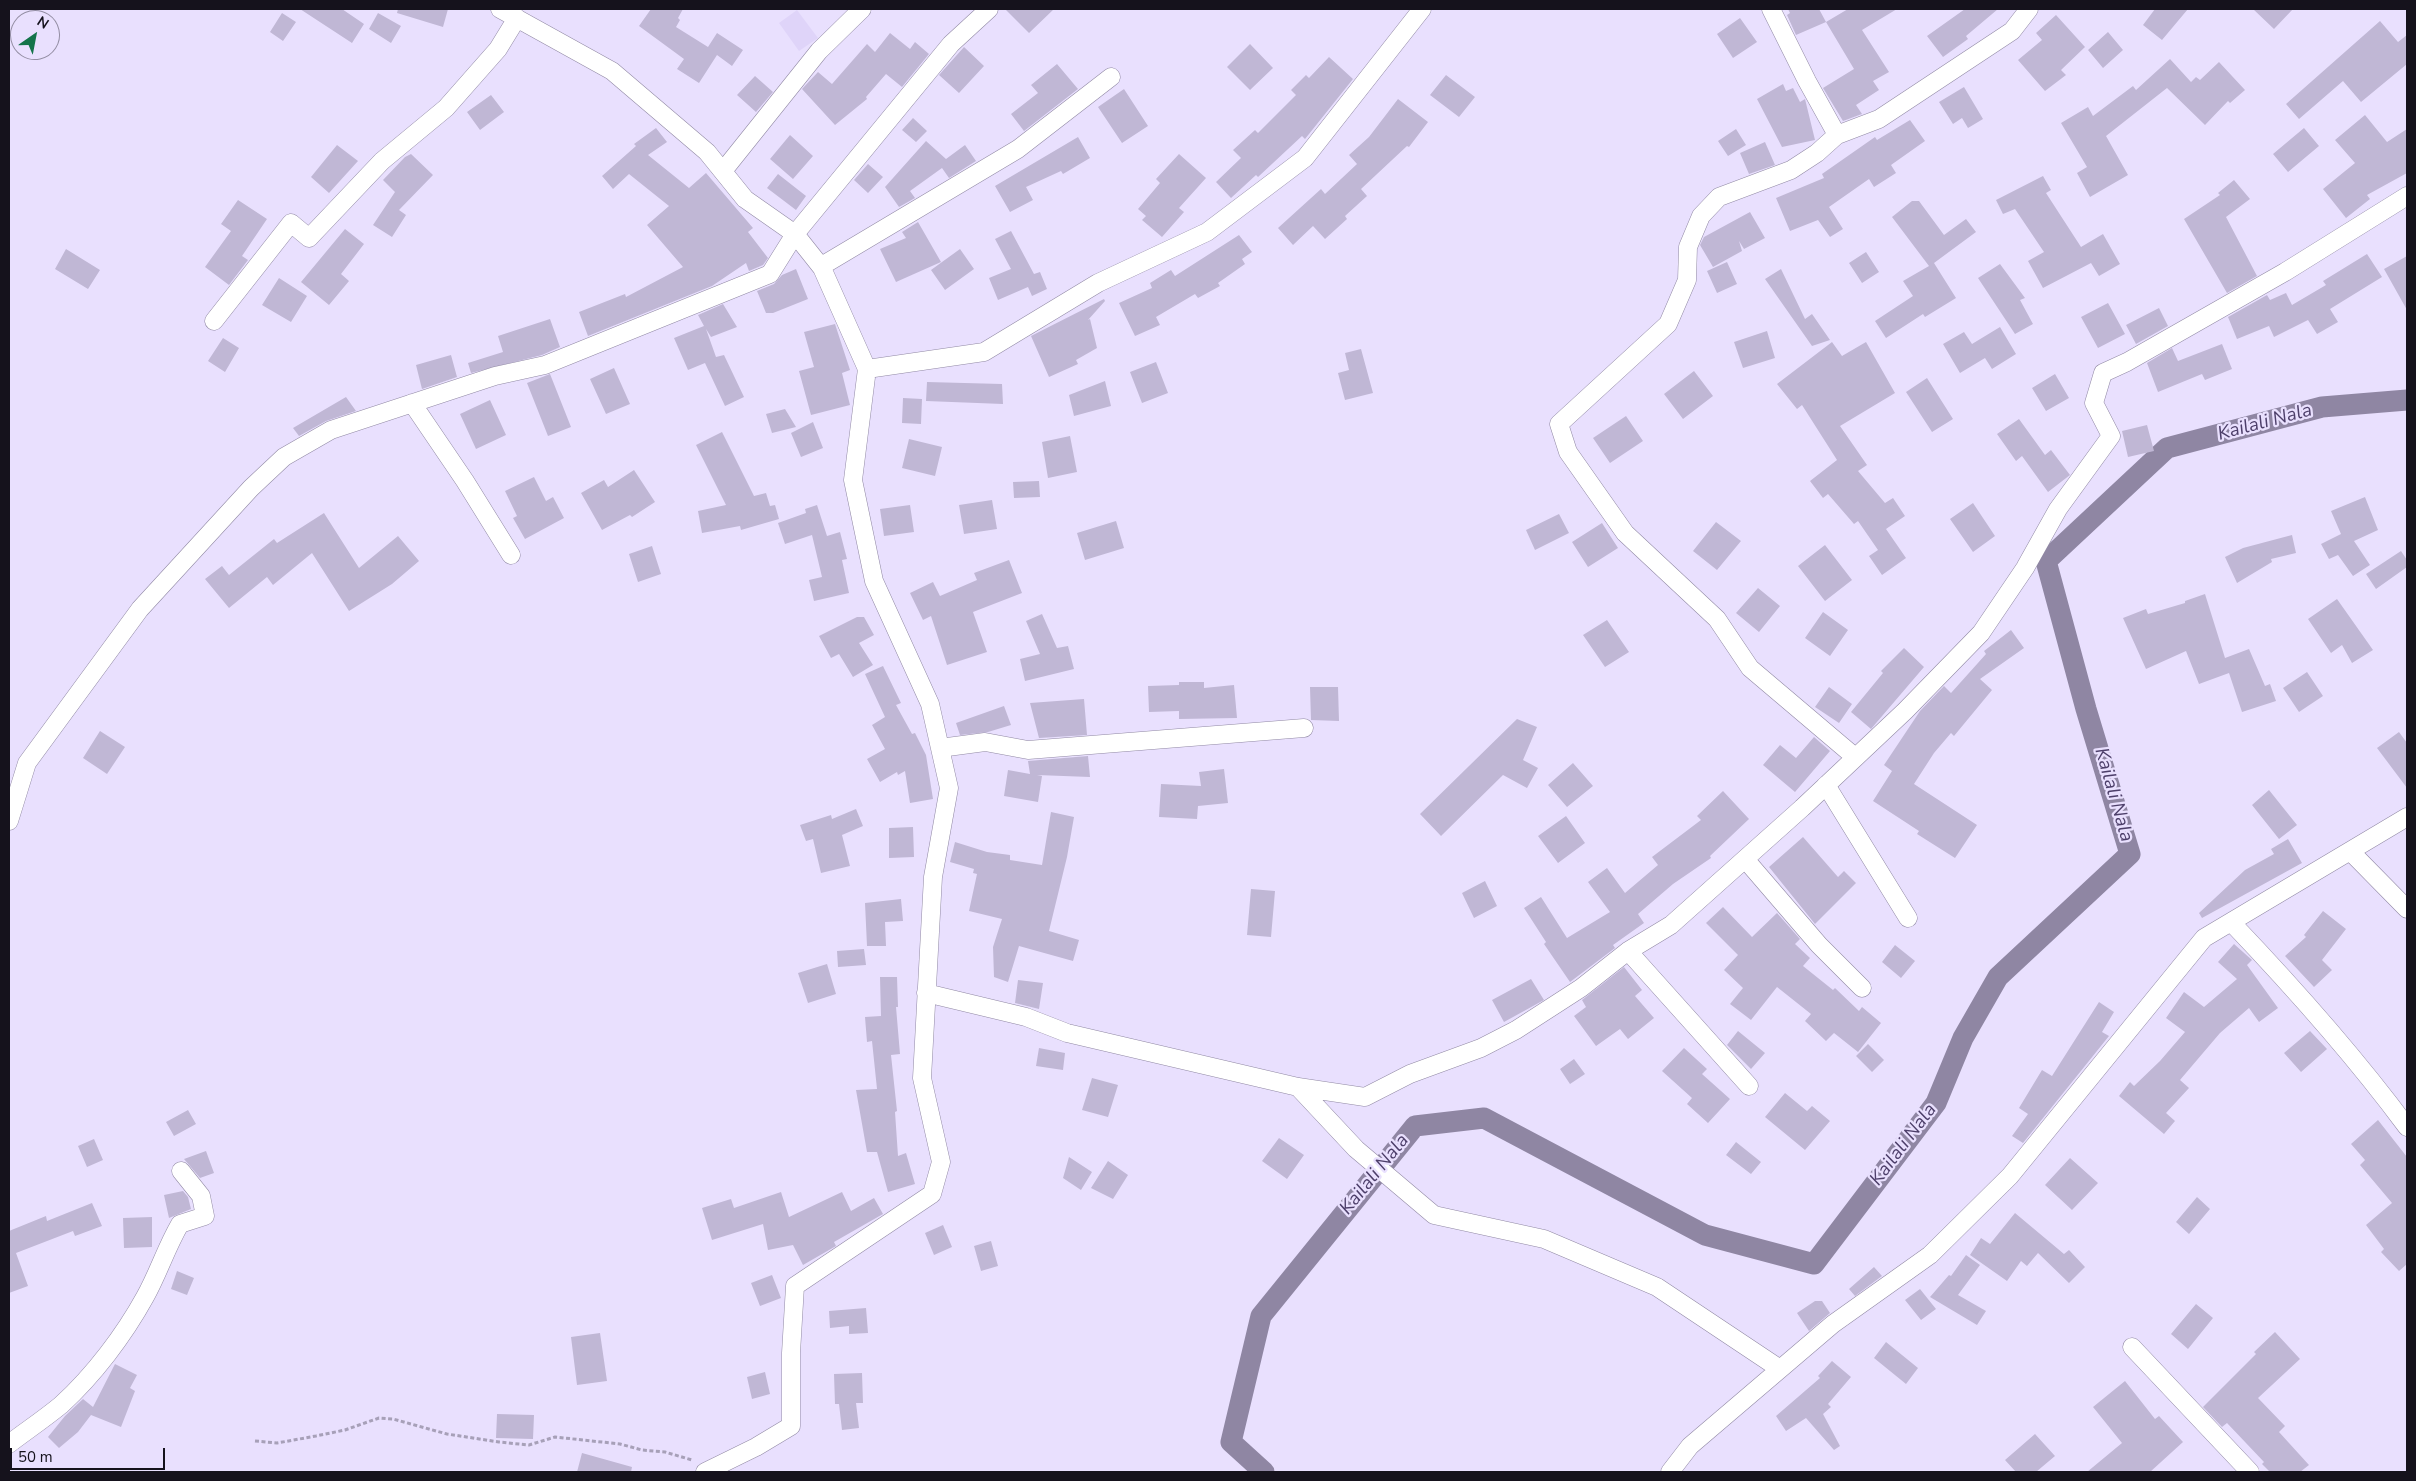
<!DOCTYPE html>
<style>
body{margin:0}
#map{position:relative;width:2416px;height:1481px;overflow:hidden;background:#e9e0fe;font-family:"Nunito Sans",sans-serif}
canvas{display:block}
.frame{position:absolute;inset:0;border:10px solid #15121c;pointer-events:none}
.north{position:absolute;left:10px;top:10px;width:50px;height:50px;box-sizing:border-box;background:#e9e0fe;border:1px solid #948ea4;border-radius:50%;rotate:33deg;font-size:14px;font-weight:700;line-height:20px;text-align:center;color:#15121c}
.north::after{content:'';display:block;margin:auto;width:18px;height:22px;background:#14744a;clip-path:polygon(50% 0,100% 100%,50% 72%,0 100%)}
.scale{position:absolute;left:10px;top:1448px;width:155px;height:22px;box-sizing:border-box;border:2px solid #15121c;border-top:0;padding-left:6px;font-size:15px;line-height:18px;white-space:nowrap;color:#15121c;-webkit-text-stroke:4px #e9e0fe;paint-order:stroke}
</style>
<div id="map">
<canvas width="2416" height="1481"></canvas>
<div class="frame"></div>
<div class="north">N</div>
<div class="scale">50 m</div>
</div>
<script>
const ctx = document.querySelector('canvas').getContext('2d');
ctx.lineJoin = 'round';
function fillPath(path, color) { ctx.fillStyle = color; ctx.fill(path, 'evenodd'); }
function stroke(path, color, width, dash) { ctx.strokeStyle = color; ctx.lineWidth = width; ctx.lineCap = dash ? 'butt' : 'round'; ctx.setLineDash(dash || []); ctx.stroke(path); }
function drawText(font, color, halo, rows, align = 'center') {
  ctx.font = font + ' "Nunito Sans",sans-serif'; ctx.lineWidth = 4.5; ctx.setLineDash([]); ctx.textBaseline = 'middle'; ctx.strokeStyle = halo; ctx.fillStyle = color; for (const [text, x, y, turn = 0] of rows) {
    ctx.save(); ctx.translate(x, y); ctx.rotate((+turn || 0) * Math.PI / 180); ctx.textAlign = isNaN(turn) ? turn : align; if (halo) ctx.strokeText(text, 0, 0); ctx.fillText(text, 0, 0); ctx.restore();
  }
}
fillPath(new Path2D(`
 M797,10l21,28 -19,13 -20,-28z`), '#dfd4f9');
stroke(new Path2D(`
 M1264,1472l-33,-30 30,-126 154,-190 69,-8 221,117 109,29 122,-161 27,-65 35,-61 132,-123 -44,-145 -40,-148 121,-113 155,-41 85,-7`), '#8f86a3', 21);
fillPath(new Path2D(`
 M300,9h42l22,15 -12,19z
 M398,9h50l-5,18 -46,-14z
 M651,9h32l-5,9 2,2 -4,7 32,20 9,-14 26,17 -11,16 -15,-11 -18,28 -22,-14 7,-10 -45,-33z
 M1005,9h49l-25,24z
 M1788,9h31l7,13 -30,13 -9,-20 3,-2z
 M1848,9h49l-35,21 27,42 -16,9 6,9 -23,15 6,9 -19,7 -20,-33 31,-19 -28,-47z
 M1965,9h33l-32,27 2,3 -25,18 -16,-21z
 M2155,9h33l-26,31 -19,-15z
 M2253,9h40l-19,20z
 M282,13l14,9 -13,19 -13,-9z
 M378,13l23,13 -10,17 -22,-14z
 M2056,15l29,32 -24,23 5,5 -21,16 -27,-31 24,-20 -6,-7z
 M1740,18l17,24 -24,16 -16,-24z
 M2380,21l18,21 9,-7v29l-46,38 -18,-21 -44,38 -13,-15z
 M2108,32l15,18 -20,18 -15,-18z
 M890,33l20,16 5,-7 14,12 -27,33 -16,-13 -20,23 1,2 -32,26 -33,-36 16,-17 14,12 35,-40 8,8z
 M1250,44l23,24 -23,22 -23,-23z
 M964,47l20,19 -25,27 -20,-18z
 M1329,57l24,22 -48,60 -3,-3 -44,41 -2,-2 -25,23 -15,-16 25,-24 -8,-8 22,-20 3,3 38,-38 -5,-5 15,-15 3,3z
 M2170,59l21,23 5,-5 4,3 19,-18 26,28 -15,13 -2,-2 -23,24 -38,-37 -61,48 22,39 -38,22 -13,-24 10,-6 -26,-44 27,-16 5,9 40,-30 3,4z
 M1057,64l21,25 -54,42 -13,-17 27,-21 -7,-8z
 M1446,75l29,22 -16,20 -29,-22z
 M755,76l18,16 -17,20 -19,-17z
 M1783,84l3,7 7,-3 7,14 5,-3 10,41 -33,7 -25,-48z
 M1964,87l19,32 -15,9 -6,-10 -9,6 -14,-22z
 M1124,89l24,37 -26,17 -24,-36z
 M491,95l13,17 -24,18 -13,-18z
 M1398,99l30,23 -19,25 -2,-1 -46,43 6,7 -22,20 2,3 -22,20 -12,-13 -20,19 -15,-17 43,-39 4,5 32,-30 -8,-9 20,-18z
 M2365,115l22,27 20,-13v44l-40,22 3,4 -24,19 -23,-29 32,-26 -20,-23z
 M913,118l14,13 -11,11 -14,-12z
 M1910,120l15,21 -34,24 5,8 -22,14 -5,-8 -40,28 14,22 -13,8 -12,-17 -28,11 -14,-33 48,-20 -2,-4 53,-37 2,3z
 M656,128l11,14 -19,13 41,33 17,-15 47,55 -5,4 20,26 -5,7 -14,6 -3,-8 -34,23 -124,50 -9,-24 46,-18 1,3 57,-30 -36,-42 22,-19 -40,-32 -16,15 -11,-13 34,-30 -2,-2z
 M2304,128l15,18 -31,26 -15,-18z
 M1736,129l10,16 -18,11 -10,-15z
 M790,135l23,21 -20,23 -23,-20z
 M1078,137l12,21 -27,16 -2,-3 -35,16 7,13 -23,12 -15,-26z
 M926,141l20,18 19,-14 11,16 -27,17 -7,-10 -32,23 5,7 -16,9 -14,-20z
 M1765,142l10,23 -26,9 -9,-21z
 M337,145l21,16 -29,32 -18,-16z
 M411,154l22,21 -34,35 7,5 -14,22 -19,-12 22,-33 -12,-12 22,-23z
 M1179,154l27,24 -27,30 5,4 -22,25 -20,-17 4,-4 -8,-7 22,-26 -4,-4z
 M868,164l15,13 -15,16 -14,-13z
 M778,174l28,22 -10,14 -29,-22z
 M2043,176l8,14 -5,3 35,54 22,-13 17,30 -21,12 -8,-13 -48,25 -15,-27 16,-9 -29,-43 -12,5 -7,-14z
 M2234,180l16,19 -24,18 31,59 -30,17 -43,-74 36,-24 -2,-2z
 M238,200l29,19 -25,37 6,4 -19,25 -24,-18 26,-36 -10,-7z
 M1912,201h7l25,34 22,-16 10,13 -42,31 22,35 -31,19 -2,-3 -37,24 -11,-17 38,-25 -10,-15 26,-15 -37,-49z
 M1750,212l15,26 -21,11 -5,-8 3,10 -29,16 -13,-22 4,-8z
 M918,222l23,40 -45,20 -16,-33 26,-11 -4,-6z
 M345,229l19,15 -23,30 8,7 -20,24 -28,-23z
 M1011,231l23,43 6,-2 7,17 -15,7 -4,-9 -30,13 -9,-22 22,-9 -16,-30z
 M1239,235l13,17 -10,7 3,5 -27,19 2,3 -22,12 -3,-4 -39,23 4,8 -25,11 -16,-33 33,-15 -2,-5 21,-13 4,6z
 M66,249l34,21 -12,19 -33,-20z
 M960,249l14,20 -29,21 -14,-20z
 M1866,252l13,20 -17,11 -13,-20z
 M2367,254l15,23 -52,32 8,13 -21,12 -9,-14 -34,17 -5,-11 -32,13 -9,-22 39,-22 3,5 16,-7 6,12 34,-20 -3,-4z
 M2407,256v54l-23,-41z
 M1727,262l10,22 -20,9 -10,-22z
 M2000,264l25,34 -5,2 13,24 -18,10 -37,-56z
 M796,269l12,30 -35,14h-7l-9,-22 17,-7 8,-9z
 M1781,269l24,50 7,-5 18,26 -18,6 -47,-67z
 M279,278l28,18 -16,26 -29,-17z
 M1104,299l1,2 -17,19 2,-1 7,29 -21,12 2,4 -29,13 -18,-41z
 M2108,303l17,31 -27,14 -17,-31z
 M723,304l14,23 -26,10 -5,-8 10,28 8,-2 20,42 -19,9 -20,-43 -17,7 -14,-32 30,-12 -6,-11z
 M2159,308l9,18 -32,18 -10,-19z
 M550,319l10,28 -18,8 -71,18 -3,-10 35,-11 -5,-16z
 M835,324l15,46 -8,3 8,32 -39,10 -12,-44 15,-4 -10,-35z
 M2000,327l16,27 -24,15 -7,-11 -25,15 -17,-29 21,-12 8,12z
 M1767,331l8,27 -32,10 -9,-26z
 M223,338l16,10 -14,24 -17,-11z
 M1832,342l10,14 24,-14 29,51 -55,33 27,39 -9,6 27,32 8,-5 12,18 -19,13 20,29 -24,17 -13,-19 9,-6 -20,-29 -4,3 -26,-30 -5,4 -13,-17 27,-21 -35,-55 -5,4 -20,-25z
 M2222,344l10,25 -27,11 -3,-6 -44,18 -11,-29 25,-15 6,13z
 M1361,349l12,44 -28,7 -7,-27 11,-3 -4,-17z
 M451,355l6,22 -35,12 -6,-24z
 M1156,362l12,31 -26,10 -12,-31z
 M614,368l16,36 -24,10 -16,-35z
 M1694,371l19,25 -30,23 -19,-25z
 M550,374l21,53 -23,9 -21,-53z
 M2055,374l14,24 -23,13 -14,-23z
 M1927,378l26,41 -21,13 -26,-40z
 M1105,381l6,25 -37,10 -5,-21z
 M927,382l75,2 1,20 -77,-3z
 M346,397l10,14 -30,10 -27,15 -6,-8z
 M903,398l19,1 -1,25 -19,-1z
 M490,400l16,35 -30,14 -16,-35z
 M785,409l11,18 -24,6 -6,-19z
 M1626,416l17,25 -33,22 -17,-25z
 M2019,419l26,36 6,-5 19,25 -22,17 -26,-36 -6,5 -19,-27z
 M813,422l10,26 -22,9 -10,-24z
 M2147,425l7,26 -26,6 -6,-26z
 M722,432l32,64 12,-3 4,13 5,-1 4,14 -38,11 -1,-4 -38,7 -4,-22 28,-6 -30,-60z
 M1070,436l7,36 -29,6 -6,-36z
 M909,439l33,8 -7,29 -33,-8z
 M634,470l21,32 -23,15 -2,-2 -28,15 -21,-37 23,-13 4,7z
 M534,477l12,24 7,-4 11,21 -39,21 -12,-21 4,-2 -12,-25z
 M1039,481l1,16 -26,1 -1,-16z
 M2365,497l13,33 -24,11 16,24 -17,11 -15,-21 -9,4 -8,-15 20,-10 -10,-23z
 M992,500l5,29 -33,5 -5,-29z
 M1973,503l22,33 -22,16 -23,-33z
 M817,505l10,31 13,-4 7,27 -5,1 7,33 -35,8 -5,-21 13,-3 -10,-42 -27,9 -7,-21 28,-10 -1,-4z
 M910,505l4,27 -30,4 -4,-27z
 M324,513l35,55 39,-32 21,25 -27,23 -43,27 -37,-58 -39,32 -6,-8 -38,31 -24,-29 17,-13 7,9 45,-36 3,4z
 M1559,514l10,19 -34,17 -9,-20z
 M1116,521l8,27 -39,12 -8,-27z
 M1716,522l25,19 -24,29 -24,-19z
 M1602,523l16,25 -30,19 -16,-25z
 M2292,535l4,18 -25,6 1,3 -35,21 -12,-26 18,-9z
 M1825,545l27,35 -27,21 -27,-35z
 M652,546l9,28 -23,8 -9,-28z
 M2401,551l6,9v7l-31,22 -10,-15z
 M1009,560l13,33 -49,19 14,40 -40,13 -16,-49 -8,4 -13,-27 23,-11 7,14 37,-16 -3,-7z
 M1758,588l22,18 -21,26 -23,-19z
 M2205,594l20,64 24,-9 16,37 5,-2 6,17 -34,11 -13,-39 -30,11 -13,-33 -40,18 -23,-51 23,-9 2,5 37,-11v-2z
 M2337,599l36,51 -21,13 -10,-18 -11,8 -23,-34z
 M1823,612l25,18 -18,26 -25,-18z
 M1042,614l15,34 11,-2 6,23 -49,12 -5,-22 20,-5 -14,-33z
 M857,617h7l10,18 -15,8 14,22 -20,12 -14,-23 -8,4 -12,-22z
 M1607,620l22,32 -24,15 -22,-32z
 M2011,630l13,18 -44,31 12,11 -38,46 -3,-3 -17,20 -20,31 63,41 -22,33 -38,-24 2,-3 -46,-30 19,-30 -8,-6 36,-54 24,-25 7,7 35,-39 -2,-3z
 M1904,648l20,19 -53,62 -20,-17 32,-39 -2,-2z
 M883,666l18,37 -5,2 16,29 3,-1 11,22 7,44 -23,4 -5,-32 -7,4 -1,-3 -17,10 -13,-23 18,-10 -13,-24 13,-8 -20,-43z
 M2307,672l16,24 -24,16 -16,-24z
 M1179,682h25v6l30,-3 3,33 -58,1v-8l-30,1 -1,-26 31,-1z
 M1310,687h28l1,34 -28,-1z
 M1829,687l23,17 -13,19 -24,-16z
 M1084,699l3,36 -48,3 -9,-35z
 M1004,706l7,19 -23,7 -28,3 -4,-12z
 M1517,719l20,8 -14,33 15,8 -11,20 -24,-13 -62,61 -21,-22z
 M100,731l25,16 -18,27 -24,-16z
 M2399,732l8,11v45l-30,-40z
 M1814,737l16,14 -35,41 -32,-27 17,-20 16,13z
 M1088,756l2,21 -53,-2 5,1 -4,26 -34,-6 4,-26 22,4 -2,-13z
 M1573,763l20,23 -26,21 -19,-22z
 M1224,769l4,34 -30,3 -1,13 -38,-2 2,-33 40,2 -2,-14z
 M2269,790l28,35 -18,14 -27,-34z
 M1723,791l26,28 -39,37 1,2 -38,26 -35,30 6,9 -31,22 2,3 -45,34 -26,-38 2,-2 -22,-34 17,-11 26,41 43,-26 -22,-30 19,-14 18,25 33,-28 -6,-8 49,-37 -4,-4z
 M856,809l7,17 -21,9 8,31 -29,7 -8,-34 -7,2 -6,-16 31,-10 1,4z
 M1051,812l23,5 -7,40 -18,74 30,9 -6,21 -54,-15 -11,36 -14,-5 -1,-30 9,-28 -33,-8 8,-37 -4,-1 1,-4 -24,-7 5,-20 32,10 23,3v5l32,5z
 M1566,816l19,27 -27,20 -20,-27z
 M913,827l1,30 -25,1v-30z
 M1803,837l35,40 6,-6 12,12 -41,41 -46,-57z
 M2288,839l14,24 -100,55 -3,-5 46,-43 29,-16 -3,-5z
 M1485,881l12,25 -23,12 -12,-25z
 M1251,889l24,2 -4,46 -24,-2z
 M901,899l2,22 -18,1 1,24h-19l-2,-43z
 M1723,907l29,30 25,-24 23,26 -5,5 15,14 -7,8 30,24 2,-2 24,23 3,-4 19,16 -23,29 -24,-19 -8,8 -21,-20 6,-7 -34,-27 -26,33 -21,-16 13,-16 -19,-18 14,-15 -32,-32z
 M2323,911l23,18 -24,31 10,10 -18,17 -29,-31 21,-19 -2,-2z
 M2234,944l18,16 -5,5 31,43 -19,14 -10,-14 -29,25 -40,47 9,8 -23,25 9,8 -11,13 -45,-38 11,-14 4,4 26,-25 25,-29 -19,-14 18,-26 20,15 33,-28 -19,-17z
 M1895,945l20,16 -14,17 -19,-16z
 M864,949l2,16 -28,2 -1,-16z
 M827,964l9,30 -28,9 -10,-30z
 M1624,967l18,23 -7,6 19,22 -26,21 -8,-10 -24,17 -22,-30 12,-9 -4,-7z
 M880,977h17l1,30h-2l4,47 -9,1 6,56 -2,1 3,44 8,-3 9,31 -27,8 -11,-40h-10l-11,-62 21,-1 -5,-48 -5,1 -2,-25 16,-1z
 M1531,979l13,21 -40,22 -12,-22z
 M1018,980l25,3 -4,26 -24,-6z
 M2099,1002l15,10 -12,20 7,4 -86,107 -11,-7 16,-22 -9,-6 23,-38 10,6z
 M1738,1031l27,22 -14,16 -24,-24z
 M2310,1031l17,18 -26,23 -17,-19z
 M1868,1044l16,16 -12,12 -16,-16z
 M1039,1048l26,5 -2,17 -27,-4z
 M1684,1048l23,21 -5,5 28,25 -22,24 -21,-19 5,-6 -30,-27z
 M1574,1059l11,15 -15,10 -10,-15z
 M1092,1078l26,7 -10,32 -26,-7z
 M1785,1093l22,18 5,-5 18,15 -25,29 -40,-33z
 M188,1110l8,14 -22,12 -8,-14z
 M2378,1120l29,37v107l-8,7 -18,-19 3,-3 -18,-24 26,-22 -32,-38 5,-5 -14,-16z
 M1279,1138l25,17 -17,24 -25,-18z
 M94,1139l9,21 -16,7 -9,-21z
 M1736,1142l25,20 -10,12 -25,-19z
 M206,1151l8,22 -14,5 -16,-19z
 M1069,1157l23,15 -11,18 -18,-12z
 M2070,1158l28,25 -26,27 -27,-25z
 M1108,1161l20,14 -15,24 -22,-11z
 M183,1191l5,6 3,12 -22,9 -5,-23z
 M781,1192l8,25 53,-25 9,19 23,-13 9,16 -49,28 2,4 -33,19 -10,-20 -25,5 -5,-26 -51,16 -10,-32 29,-9 3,9z
 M2197,1197l13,12 -21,25 -13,-12z
 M92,1203l10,23 -27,10 -2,-5 -57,22 12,33 -19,7v-62l37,-15 1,5z
 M2015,1213l49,41 5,-4 16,17 -16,16 -31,-30 -11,13 -6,-5 -14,20 -37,-26 11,-17 9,6z
 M152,1217v30l-28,1 -1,-30z
 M943,1225l9,22 -18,8 -9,-22z
 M991,1241l7,25 -17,5 -7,-25z
 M1966,1255l14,10 -22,30 28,16 -9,14 -47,-28 19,-22 2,1z
 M1874,1267l8,9 -27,20 -6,-7z
 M177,1271l17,7 -7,17 -16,-6z
 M772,1275l9,23 -21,8 -9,-23z
 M1920,1289l16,20 -15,11 -16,-20z
 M1815,1301h7l8,12 -21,18 -12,-18z
 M2196,1304l17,14 -25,31 -17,-15z
 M866,1308l2,25 -19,1v-8l-19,2 -1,-17z
 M2275,1332l25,27 -42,39 27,28 -6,6 30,33 -9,7h-30l-8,-8 2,-2 -37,-39 -5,4 -19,-20 53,-53 -2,-2z
 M600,1333l7,48 -30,4 -6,-48z
 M1886,1342l32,26 -12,16 -32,-26z
 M1832,1361l19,16 -23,27 3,3 -8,7 17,32 -6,4 -28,-32 -20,13 -10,-15 44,-38 -2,-2z
 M115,1364l22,11 -7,13 5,3 -14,36 -30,-12 -13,17 -19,16 -11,-11 17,-21 18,-17 10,8z
 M765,1372l5,22 -18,5 -5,-22z
 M862,1373l1,30h-7l3,25 -17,2 -3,-26h-4l-1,-30z
 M2125,1381l30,38 4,-3 24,26 -33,30h-63l35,-29 -29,-36z
 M497,1414l37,1 -1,24 -37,-1z
 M2035,1434l20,22 -19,16h-20l-11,-12z
 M582,1453l50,14 -1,5h-54z`), '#c0b7d5');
const minor = new Path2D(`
 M500,9l112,62 95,81 38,47 50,35 27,34 45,101 -14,111 21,101 56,123 19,84 -16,89 -11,201 19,84 -9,32 -137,92 -4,67v73l-35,21 -51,25
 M1771,9l36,72 30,54
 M723,171l96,-120 43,-42
 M822,268l3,-4 193,-115 93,-72
 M214,321l77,-98 18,15 73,-77 64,-53 52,-59 19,-31
 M867,369l117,-17 114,-69 109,-51 98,-74 117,-149
 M412,403l53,78 46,74
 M940,748l45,-6 43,8 276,-22
 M1855,757l-105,-89 -33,-49 -92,-86 -57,-81 -9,-28 109,-100 19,-44 1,-33 13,-31 18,-19 72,-27 26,-17 20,-18 42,-16 133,-88 17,-22
 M1826,785l82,133
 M9,821l18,-58 113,-154 111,-121 33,-31 47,-27 164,-54 50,-11 225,-91 25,-40 156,-190 38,-35
 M2350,851l57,58
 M1745,859l74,86 43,43
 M2231,922c63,66 122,132 176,205
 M1628,951l121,135
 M926,993l100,24 41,16 231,54 67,10 45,-23 71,-26 35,-18 65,-42 47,-37 43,-26 131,-117 103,-97 76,-78 44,-65 33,-59 53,-73 -17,-33 9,-30 24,-11 158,-90 122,-76
 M1298,1087l58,62 78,66 110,24 113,48 123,82
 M2132,1347l118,125
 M9,1444c17,-13 35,-25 52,-39 33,-30 63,-70 84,-108 13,-23 21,-49 35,-73l25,-8 -4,-20 -20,-25
 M1670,1472l20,-26 143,-122 97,-69 80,-79 194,-238 203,-121`);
stroke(minor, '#9189a4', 19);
stroke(new Path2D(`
 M255,1441l22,2 39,-7 29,-6 34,-12 14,1 54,15 52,8 30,3 26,-8 65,7 22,6 23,2 27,8`), '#a7a0b8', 3, [4, 2.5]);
stroke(minor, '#fff', 18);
drawText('italic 19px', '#4d3f6a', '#e9e0fe', [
 ["Kailali Nala",2265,423,-15],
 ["Kailali Nala",2113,795,74],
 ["Kailali Nala",1904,1145,-53],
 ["Kailali Nala",1375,1175,-51]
]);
</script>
